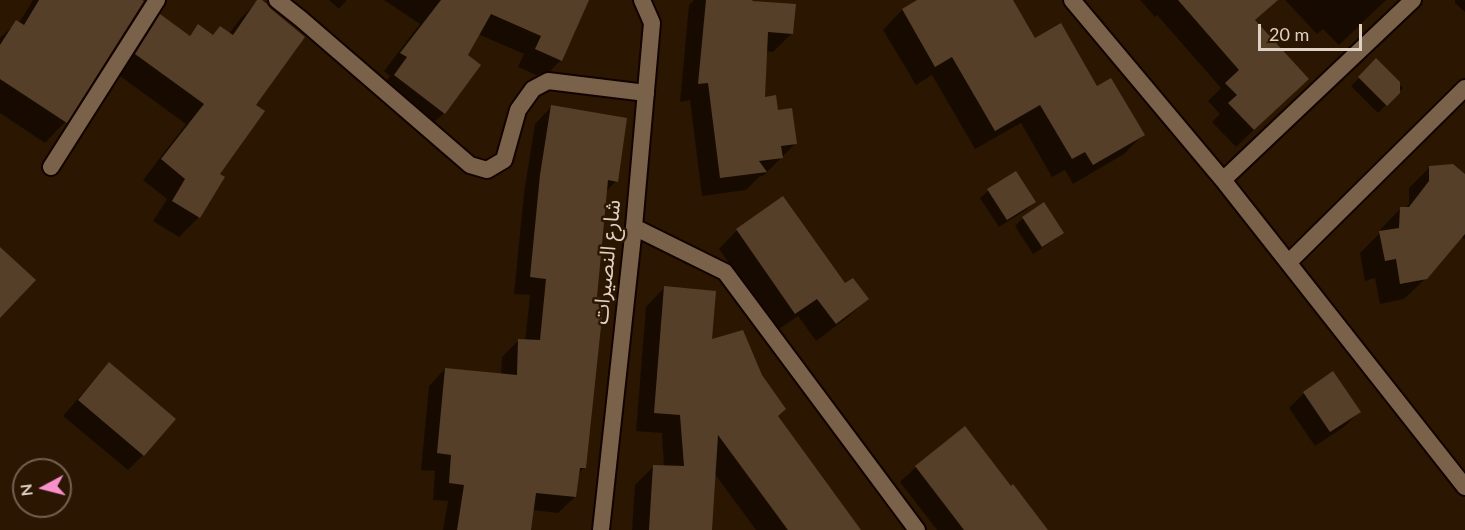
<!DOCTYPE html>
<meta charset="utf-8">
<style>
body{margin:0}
#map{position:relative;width:1465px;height:530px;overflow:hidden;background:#2b1602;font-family:Lato,sans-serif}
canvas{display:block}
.north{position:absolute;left:12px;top:458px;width:60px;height:60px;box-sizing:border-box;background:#2b1602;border:2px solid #736150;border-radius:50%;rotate:263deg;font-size:16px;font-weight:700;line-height:24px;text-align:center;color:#dfd1c4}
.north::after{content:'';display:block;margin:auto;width:21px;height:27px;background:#f890cc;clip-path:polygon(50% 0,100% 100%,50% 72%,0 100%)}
.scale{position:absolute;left:1258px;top:24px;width:104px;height:27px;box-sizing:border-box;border:3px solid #dfd1c4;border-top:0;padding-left:8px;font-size:18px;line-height:21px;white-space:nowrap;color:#dfd1c4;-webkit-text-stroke:4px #2b1602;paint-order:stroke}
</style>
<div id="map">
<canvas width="1465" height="530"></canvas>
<div class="north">N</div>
<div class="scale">20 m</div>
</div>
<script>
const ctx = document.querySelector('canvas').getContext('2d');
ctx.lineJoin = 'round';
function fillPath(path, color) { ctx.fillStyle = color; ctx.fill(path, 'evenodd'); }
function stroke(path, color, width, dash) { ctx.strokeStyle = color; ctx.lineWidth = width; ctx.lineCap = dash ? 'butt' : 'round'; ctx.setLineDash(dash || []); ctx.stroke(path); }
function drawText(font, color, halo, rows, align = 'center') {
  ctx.font = font + ' Lato,"Noto Sans Arabic",sans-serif'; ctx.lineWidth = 5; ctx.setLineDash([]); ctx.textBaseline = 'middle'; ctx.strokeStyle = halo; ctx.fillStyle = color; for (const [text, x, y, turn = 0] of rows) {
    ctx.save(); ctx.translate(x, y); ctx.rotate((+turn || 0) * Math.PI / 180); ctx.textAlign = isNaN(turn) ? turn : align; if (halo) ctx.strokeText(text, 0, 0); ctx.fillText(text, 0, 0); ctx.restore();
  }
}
fillPath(new Path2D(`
 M33,0h106l3,2 -77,120 -20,21 -45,-30v-75l17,-16 2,1z
 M259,0l-5,105 -36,69 5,3 -24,40 -20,20 -26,-16 14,-22 -24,-19 43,-56 -69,-50 24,-38 20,-20 27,21 10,-11 14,10 17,-2 11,-15z
 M329,0h18l-8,9z
 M384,0h204l-27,60 -18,18 -25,-11 6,-13 -46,-20 -12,22 -22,57 -18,17 -49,-37 13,-17 -6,-5 36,-47z
 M694,0h57v2l41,31 -19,19 -7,-1 -3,47 14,14 18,32 -32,32h-3l-14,14 -44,6 -12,-96 -10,2 9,-97z
 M920,0h91l24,40 62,48 46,47 -19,19 -51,30 -8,-14 -13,7 -31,-54 -46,26 -43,-74 -16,10 -33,-55 19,-20z
 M1140,0h136l-22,21 35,75 -53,51 -24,-25 8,-8 -12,-13 13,-13 -64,-73 -2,2z
 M1285,0h101l-47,45 -16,-16 -6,5z
 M1455,0h10v12l-10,-9z
 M1376,61l27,27 -25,25 -27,-27z
 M551,107l65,74 -10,11 -11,106 -11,170 -6,6 -3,23 -17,16 -26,-3 -3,20h-86l5,-29 -15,-1 2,-29 -14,-1 8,-84 16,-17 56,6 1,-18 17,-17 6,1 5,-46 -16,-1 10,-101 11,-69z
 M1430,167l35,9v63l-4,-2 -35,41 -22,21 -24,5 -5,-26 -10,3 -5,-28 20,-20v-3l20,-21h4l5,-5v-16z
 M1016,173l18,29 -8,8 -27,17 -19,-29 8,-7z
 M1023,218l39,15 -8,7 -21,14 -18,-28z
 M737,230l107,56 23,13 -19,18 -32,24 -18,-25 -22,15 -57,-82z
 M664,288l112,129 68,113h-88l-42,-57 -3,57h-79l3,-45 19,-19 10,1 -2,-34 -26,-2 10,-124z
 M109,364l34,91 -15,15 -65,-54 31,-36z
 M1304,393l55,19 -15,15 -29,19 -26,-38z
 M965,428l80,102h-108l-37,-48 16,-15z`), '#0007');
fillPath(new Path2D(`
 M39,0h103l2,1 -77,122 -67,-44v-34l16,-25 8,5z
 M257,0h5l5,4 3,4 35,29 -49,68 9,6 -45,63 5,3 -25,41 -28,-17 13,-22 -24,-20 43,-55 -69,-50 25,-40 30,22 8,-12 15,11 7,-9 13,9z
 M441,0h148l-27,61 -27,-12 6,-13 -50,-22 -23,41 13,10 -36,49 -51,-39 13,-18 -7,-4z
 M706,0h47l-1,1 44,3 -3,30 -25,-2 -3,65 11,-2 2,15 14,-2 5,36 -16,2 2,12 -24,3 8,11 -47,6 -12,-95 -10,1z
 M917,0h96l22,38 26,-15 36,63 14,-8 34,57 -52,30 -8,-13 -13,7 -32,-54 -45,26 -43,-74 -17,10 -33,-58z
 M1178,0h100l-23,20 54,59 -55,51 -26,-27 9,-8 -12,-12 14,-13z
 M1376,58l24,24v11l-13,13 -29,-29z
 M551,105l76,13 -9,64 -10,-2 -11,117 7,1 -18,170h-6l-4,29 -40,-4 -5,37h-74l7,-45 -15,-2 2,-28 -14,-2 8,-85 72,7 1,-36 22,1 6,-61 -16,-2 10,-102z
 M1453,164l12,10v60l-38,45 -27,5 -4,-25 -11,2 -6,-30 20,-3 1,-21h9l20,-26v-15z
 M1016,171l20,31 -29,18 -20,-31z
 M783,196l62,87 8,-5 16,21 -33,25 -19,-25 -22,15 -59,-85z
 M1044,202l20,31 -22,14 -20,-30z
 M0,247l36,33 -36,38z
 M664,286l52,5 -4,48 31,-9 19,45 24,34 -8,7 83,114h-73l-70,-95 -6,95h-63l4,-65 31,1 -4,-51 -26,-2z
 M109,362l67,57 -32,37 -66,-56z
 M1333,371l28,41 -31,20 -27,-40z
 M965,426l46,60 2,-2 35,46h-84l-49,-64z`), '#563f29');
const minor = new Path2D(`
 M277,0l24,19 169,146 17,5 17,-10 14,-50 15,-21 15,-8 98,12
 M1072,0l151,180 242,307
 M51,167l106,-167
 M1223,180l190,-180
 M634,227l91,45 192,258
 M1289,262l176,-174`);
const secondary = new Path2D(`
 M601,530l33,-303 18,-204 -10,-23`);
stroke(minor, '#120300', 20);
stroke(secondary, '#120300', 20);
stroke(minor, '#7a624a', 16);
stroke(secondary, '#7a624a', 16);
drawText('21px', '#dfd1c4', '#2b1602', [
 ["شارع النصيرات",607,262,-84]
]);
</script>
